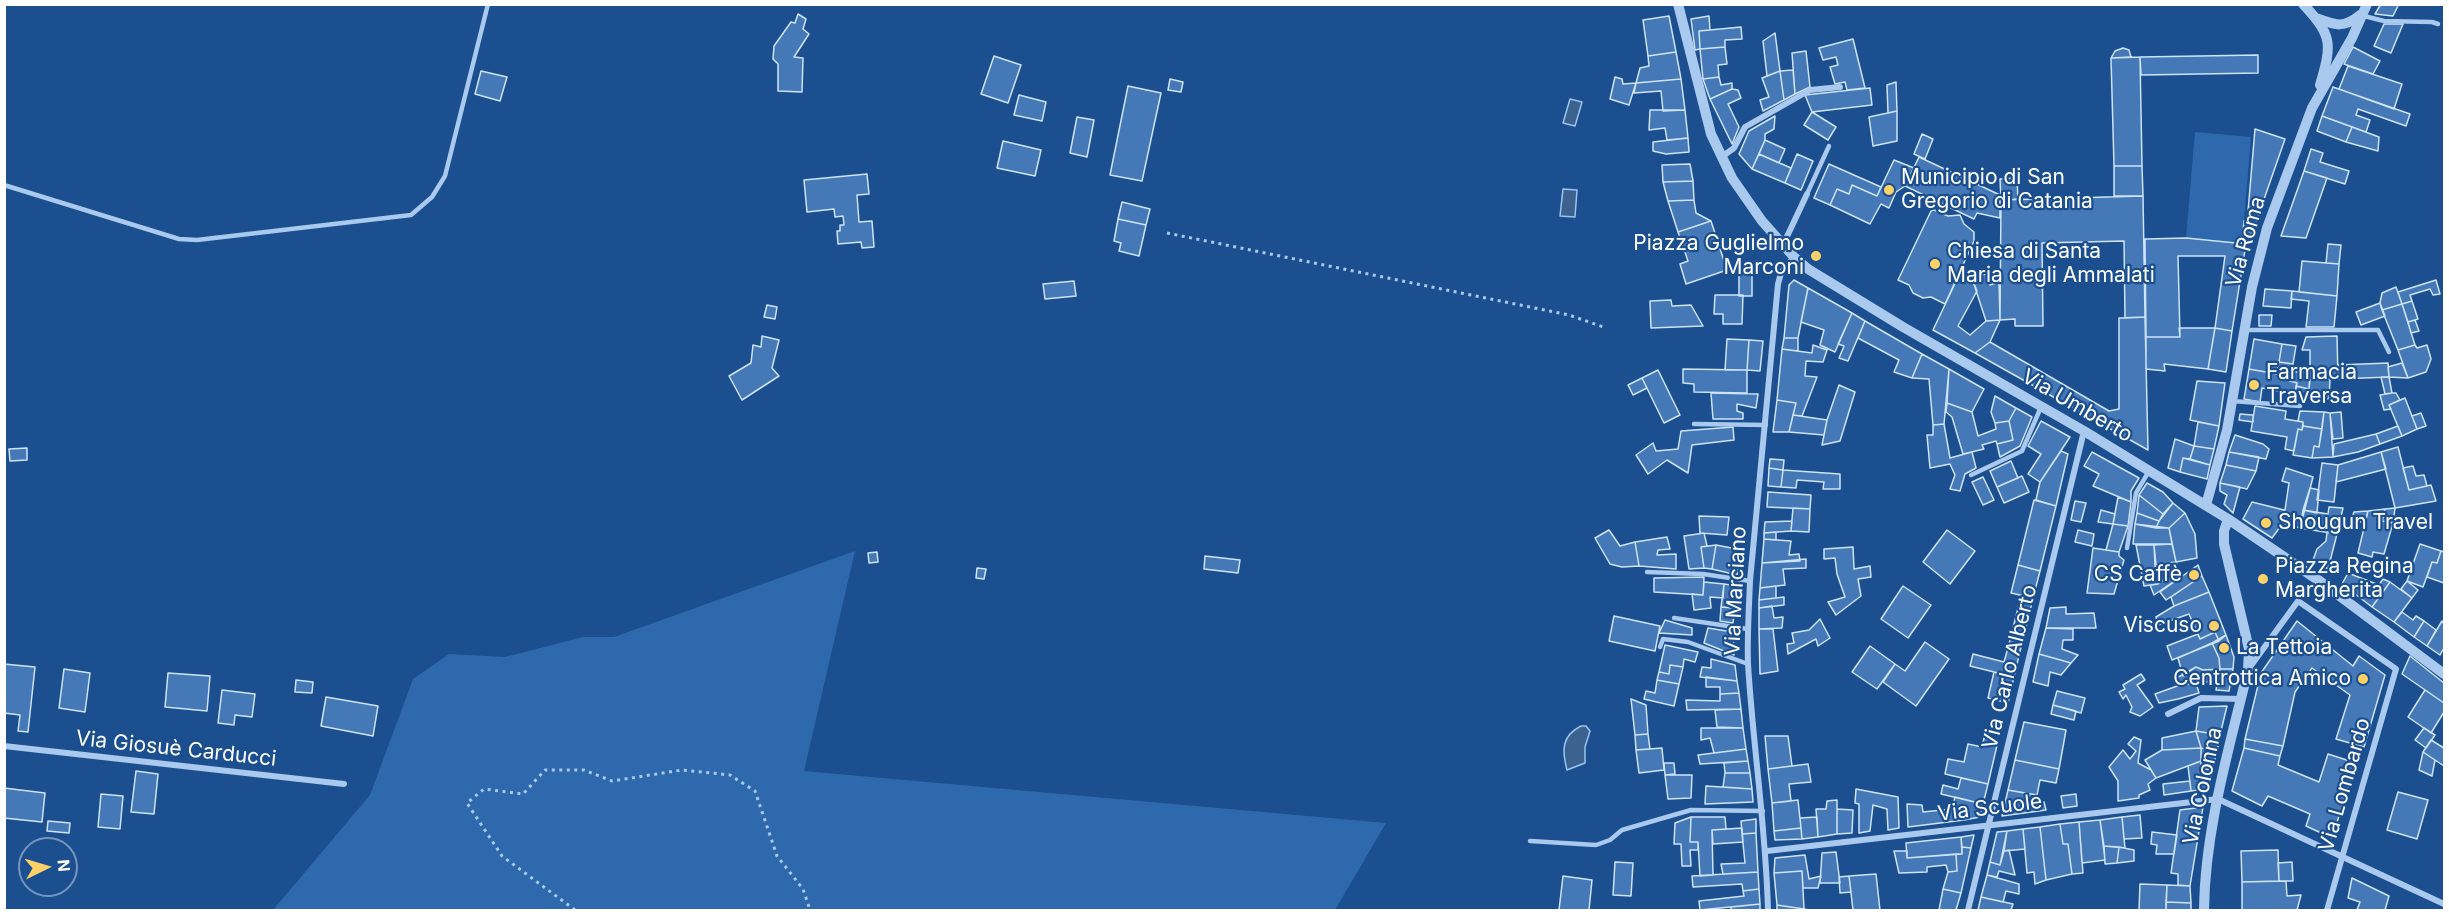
<!DOCTYPE html>
<meta charset="utf-8">
<style>
body{margin:0}
#map{position:relative;width:2449px;height:915px;overflow:hidden;background:#1b4f8f;font-family:Inter,sans-serif}
canvas{display:block}
.frame{position:absolute;inset:0;border:6px solid #fff;pointer-events:none}
.north{position:absolute;left:18px;top:837px;width:60px;height:60px;box-sizing:border-box;background:#1b4f8f;border:2px solid #7695bc;border-radius:50%;rotate:85deg;font-size:16px;font-weight:700;line-height:24px;text-align:center;color:#fff}
.north::after{content:'';display:block;margin:auto;width:21px;height:27px;background:#ffd166;clip-path:polygon(50% 0,100% 100%,50% 72%,0 100%)}
</style>
<div id="map">
<canvas width="2449" height="915"></canvas>
<div class="frame"></div>
<div class="north">N</div>
</div>
<script>
const ctx = document.querySelector('canvas').getContext('2d');
ctx.lineJoin = 'round';
function fillPath(path, color) { ctx.fillStyle = color; ctx.fill(path, 'evenodd'); }
function stroke(path, color, width, dash) { ctx.strokeStyle = color; ctx.lineWidth = width; ctx.lineCap = dash ? 'butt' : 'round'; ctx.setLineDash(dash || []); ctx.stroke(path); }
function drawText(font, color, halo, rows, align = 'center') {
  ctx.font = font + ' Inter,sans-serif'; ctx.lineWidth = 4.5; ctx.setLineDash([]); ctx.textBaseline = 'middle'; ctx.strokeStyle = halo; ctx.fillStyle = color; for (const [text, x, y, turn = 0] of rows) {
    ctx.save(); ctx.translate(x, y); ctx.rotate((+turn || 0) * Math.PI / 180); ctx.textAlign = isNaN(turn) ? turn : align; if (halo) ctx.strokeText(text, 0, 0); ctx.fillText(text, 0, 0); ctx.restore();
  }
}
fillPath(new Path2D(`
 M2195,132l56,5 -9,106 -56,-5z
 M855,551l-51,220 582,52 -51,87h-1062l97,-115 43,-116 36,-25 56,3 78,-20h31z`), '#2e69ad');
const water = new Path2D(`
 M1570,99l12,3 -7,24 -12,-3z
 M1563,189l14,1 -2,27 -15,-1z
 M1581,726h5l4,5 -5,16v16l-18,7c-5,-19 -6,-34 14,-44z`);
fillPath(water, '#3c6290');
stroke(water, '#9cc4f0', 1.5);
const building = new Path2D(`
 M2381,4h18l-6,12 -18,-2z
 M798,14l8,5 -3,10 6,5 -15,23 9,1 -1,34 -24,-1v-27l-5,-5 1,-13 17,-24 4,1z
 M1669,16l7,36 -28,4 -5,-36z
 M1709,16l1,14 -11,1 1,18 -5,1 -4,-31z
 M2384,24h19l-12,29 -17,-7z
 M1741,27l1,12 -17,1v7l-25,2 -1,-18z
 M1775,33l5,38 -13,5 -4,-35z
 M1853,39l12,49 -18,2 -2,-8 -10,2 -5,-17 8,-2 -2,-8 -13,3 -4,-12z
 M1725,47l2,17 -9,1 1,12 -16,2 -3,-30z
 M2353,47l27,14 -7,13 -29,-10z
 M2123,48l6,2 2,7 -20,1 4,-7z
 M1806,51l4,36 -15,7 -3,-41z
 M1676,52l5,27 -45,4 4,-15 9,-2 -1,-10z
 M2258,55v18l-117,2 -1,-18z
 M994,56l27,9 -13,38 -27,-9z
 M2140,57l2,109h-28l-3,-108z
 M2348,66l54,18 -8,25 -55,-20z
 M1793,70l2,24 -11,6 -4,-29z
 M481,71l26,6 -7,24 -25,-7z
 M1780,71l4,29 -21,11 -3,-11 9,-3 -7,-19z
 M1615,77l7,2 1,5 13,-1 -7,22 -19,-6z
 M1719,77l2,8 11,-2v6l-22,10 -7,-20z
 M1170,79l13,3 -2,10 -13,-2z
 M1681,79l4,31 -22,1 -2,-20 -27,2 2,-10z
 M1896,82l1,29 -9,2 -1,-28z
 M1128,86l33,7 -19,88 -32,-6z
 M2333,87l77,27 -4,12 -48,-17 -2,6 14,5 -4,12 -44,-16z
 M1870,88l2,17 -60,7 -7,-17z
 M1732,89l6,1 3,8 -13,6 11,23 -7,17 -22,-45z
 M1019,95l27,7 -4,19 -28,-6z
 M1650,110h35l3,28 -21,2 -2,-12 -16,2z
 M1897,111v30l-24,5 -4,-29z
 M1812,112l24,15 -8,13 -24,-15z
 M1775,116l-1,13 -9,5v6l-13,29 -13,-15 10,-23z
 M2322,116l30,11 -6,15 -29,-11z
 M1077,117l17,3 -7,37 -17,-4z
 M2352,127l27,10 -1,14 -32,-9z
 M2255,129l30,10 -31,89 -8,16 -4,-1 2,-22 3,2z
 M1922,134l11,5 -8,20 -11,-5z
 M1688,138l1,14 -23,2 -13,-3v-9z
 M1765,140l20,9 -6,14 -20,-9z
 M1003,141l38,9 -6,26 -38,-8z
 M2311,149l12,4 -3,9 29,9 -4,13 -41,-13z
 M1759,154l32,14 -6,15 -33,-14z
 M1797,154l16,7 -12,29 -16,-7z
 M1919,157l81,38v23l-23,-5 -3,6 -69,-33z
 M1894,160l20,8 -9,18 -9,6 -7,16 -8,-4 -11,20 -40,-19 7,-16 12,5 3,-9 25,11z
 M1690,164l3,17 -30,1 -1,-17z
 M1829,164l52,23 -4,9 -25,-11 -3,9 -12,-5 -7,16 -16,-7z
 M2114,166h28l1,30h-29z
 M2304,171l23,7 -21,60 -25,-2z
 M867,174l2,20 -12,1 2,27 13,-1 2,26 -12,1 -1,-6 -23,2 -1,-13h3v-6h4l-1,-9 -8,1 -1,-8 -27,3 -3,-32z
 M2017,178l1,21 -17,1 -1,-21z
 M1693,181l1,19 -26,1 -5,-19z
 M2143,196l2,121 -20,1 -1,-77 -82,2 1,83h-28v-7l-15,1 1,-120z
 M1694,200l2,13 15,8 -33,11 -10,-31z
 M1122,202l28,7 -4,16 -28,-6z
 M1932,209l16,7 12,-1 4,9 10,8v9l-29,63 -14,-7 -8,1 -10,-5 -4,-8 -11,-5z
 M1118,219l28,6 -7,31 -20,-5 2,-8 -7,-2z
 M1711,221l16,49 -41,14 -6,-20 8,-3 -10,-29z
 M2186,238l60,6 -14,87 -17,-3 10,-72h-47l2,81h-34l-1,-98z
 M2328,244l13,1 -2,19 -13,-1z
 M2302,261l37,3 -2,32 -38,-4z
 M1739,267h13v29h-13z
 M1960,273l12,5 5,13 -19,35 12,9 16,-14 14,-1 -10,22 -15,11 -42,-23z
 M1986,274l4,11 9,-3 1,38 -14,1 -14,-43z
 M1794,280l14,8 -10,50h-14l5,-53z
 M2436,280l4,14 -7,1 -3,-6 -20,6 2,6 -10,3 -4,-12z
 M1074,281l2,15 -31,3 -2,-15z
 M2396,287l6,17 -20,6 -2,-7 2,-10z
 M1808,288l44,25 -17,39 -15,-7 4,-15 -23,-8z
 M2265,289l27,2 -1,17 -28,-2z
 M2292,291l45,5 -3,31h-28l3,-26 -18,-2z
 M1715,295h28l-1,29h-19v-10h-9z
 M1671,300l1,6 19,-1 12,21 -52,2 -1,-27z
 M2412,301l6,18 -10,3 -6,-18z
 M2380,303l5,13 -24,9 -5,-13z
 M2402,304l13,41 -17,5 -16,-40z
 M767,305l10,2 -2,12 -11,-2z
 M1852,313l13,8 -17,40 -9,-3 5,-12 -6,-2z
 M2259,315h13l-1,11h-12z
 M2145,317l3,133 -173,-97 15,-11 119,69 10,-2v-91z
 M2415,320l4,11 -8,2 -3,-11z
 M1865,321l57,33 -10,24 -18,-6 5,-12 -41,-22z
 M2179,328h36l-7,41 -44,-5 1,7 -19,-2v-32h34z
 M2215,328l17,3 -6,41 -18,-3z
 M762,336l17,4 -7,28 7,8 -37,24 -13,-24 22,-13 2,-18 8,2z
 M2337,336l1,43h-28v-29h-8l4,-13z
 M1784,338h14v13l-16,-2z
 M1727,339l22,1 -2,30h-22z
 M2254,339l28,5 -5,30 -28,-5z
 M1749,340l14,1 -3,30 -13,-1z
 M2282,344l14,2 -3,18 -14,-2z
 M1813,345l14,5 -4,12 -17,-1 -1,15 12,1 -15,39 -9,-1 3,-12 -19,-3 5,-51 30,4z
 M2415,345l2,3 10,-3 4,14 -5,13 -18,6 -10,-28z
 M1922,354l27,15 -5,55 -11,1 -4,-46 -17,-1z
 M2279,362l14,2 -3,17 7,2 -2,11 -33,-6 -2,14 -16,-3 5,-30 28,5z
 M2388,363l1,14 -51,2v-14z
 M2402,363l6,15 -19,-1 -1,-10z
 M1683,369l64,1v23l-53,-1v-8l-11,-1z
 M1949,369l35,20 -12,23 -25,-9z
 M1658,370l22,45 -16,8 -22,-45z
 M2291,372h19l-1,17 -13,-3 1,-3 -7,-2z
 M2381,377h8l3,16 -7,1z
 M1642,378l5,10 -14,7 -5,-10z
 M2310,379h20l-1,20 -34,-5 1,-8 13,3z
 M2197,381l28,2 -6,43 -29,-6z
 M1839,385l16,7 -15,49 -18,4 5,-25z
 M1711,393l47,1 -2,14 -19,-4v7l6,2v6h-30z
 M2392,393h4l4,7 -11,5 2,4 -7,1 -4,-15z
 M1995,396l21,12 -7,13 -14,2 -4,-11z
 M2405,398l12,31 -15,7 -13,-31z
 M1777,400l19,3 -7,29h-16z
 M1947,403l25,9 6,24 18,-7 -1,-6 14,-2 4,19 -16,4 -1,-3 -14,4 2,4 -21,5 -11,-37 -6,-5z
 M2255,406l31,5 -1,8 18,3 -1,8 -4,-1 -4,22 -9,-2 2,-12 -36,-6z
 M2016,408l16,9 -12,29 -20,11 -3,-13 16,-4 -4,-19z
 M2300,411l24,1 -2,17 -19,-3v-4l-5,-1z
 M2324,412l6,1 3,44 -21,1 2,-12 5,1z
 M2341,412l2,26 -10,1 -3,-26z
 M2421,413l5,13 -9,3 -5,-13z
 M2240,414l13,1v7l-14,-2z
 M1793,415l34,5 -3,15 -35,-3z
 M2041,421l29,16 -30,45 -12,-8 13,-20 -13,-8z
 M2198,422l21,4 -5,23 -20,-3z
 M1944,424l6,34 22,-6 4,16 -11,6 -5,17 -10,-2 5,-14 -5,-11 -20,4 -3,-33h6v-10z
 M2303,426l19,3 -3,18 -5,-1 -2,12 -19,-3 5,-26 4,1z
 M2398,426l4,10 -22,8 -4,-10z
 M1733,427l1,13 -42,5 -4,28 -21,-13 -19,14 -12,-19 17,-12 3,8 22,-2 3,-18z
 M2376,434l4,10 -22,8 -25,5 1,-13z
 M2235,435l28,9 6,5 -3,10 -37,-7z
 M2175,439l19,7 -4,13 -7,-1 -3,14 -12,-4z
 M2194,446l20,3 -4,16 -20,-6z
 M2398,447l11,43 22,-5 5,16 -41,7 -14,-56z
 M27,448v12l-17,1 -1,-12z
 M2061,451l7,3 -12,52 -20,-6 4,-18z
 M2092,452l47,26 -8,13v11l-38,-16 6,-12 -15,-8z
 M2229,452l30,5 -3,14 -30,-6z
 M2381,452l5,17 -50,13 2,-17z
 M2183,458l27,7 -3,14 -27,-7z
 M1770,459l14,1 -1,10 -14,-2z
 M2011,461l7,17 -21,9 -7,-16z
 M2322,463l16,2 -4,37 -17,-2z
 M2226,465l30,6 -9,18 -27,-6z
 M2413,466l3,10 8,-1 3,11 -18,4 -6,-22z
 M1769,468l14,2 -2,17 -13,-1z
 M2286,468l27,9 -13,51 -17,-5 6,-40 -7,-2z
 M1783,470l57,4v15h-17l1,-7 -27,-2 -1,8 -15,-1z
 M2022,476l7,16 -25,11 -7,-16z
 M1983,477l11,23 -11,5 -11,-23z
 M2147,483l16,9 10,11 -10,11 -24,-19z
 M2220,483l20,4 -7,26 -9,-9 3,-9 -7,-4z
 M2310,488l9,2 -2,23 -14,-3z
 M1768,492l43,3 -1,14 -43,-2z
 M2139,495l24,19 -4,7 -22,-8z
 M2118,497l13,5 -3,24 -15,-2z
 M2034,500l22,6 -16,65 -22,-6z
 M2075,501l11,2 -5,19 -10,-2z
 M2252,502l32,8 -1,13 -11,15 -29,-19z
 M2173,503l12,10 -16,15h-13l3,-7z
 M2329,507l14,1 -6,26 -37,-6 3,-18 25,4z
 M1793,508l17,1 -1,23 -18,-1z
 M2395,508l-2,15 -11,-2 3,-12z
 M2385,509l-3,12 11,2 -9,31 -11,-2 -1,5 -14,-4 10,-42z
 M2101,510l14,4 -2,10 -15,-2z
 M2368,511l-3,12 -14,-3 3,-8z
 M2137,513l22,8 -3,7 -21,-4z
 M2185,513l10,21 2,24 -21,4 -7,-34z
 M1699,516l30,1 -2,18 -27,-2z
 M1792,521l-1,10 -27,2 1,-11z
 M2113,524l15,2 -9,26 -13,-2z
 M2135,524l34,4 3,16h-39z
 M1609,530l11,16 15,-4 4,24 -17,1 -12,-3 -15,-26z
 M1947,530l28,21 -25,33 -27,-22z
 M2078,530l16,4 -2,12 -17,-4z
 M1776,532v8l-12,-1v-6z
 M2327,532l10,2 -9,35 -15,-9 4,-11 9,-8z
 M1704,533l3,13 -6,1 3,21 -15,1 -5,-33z
 M1667,537l3,12 -12,1 -1,5 19,-1v15l-37,-3 -4,-24z
 M1764,539l27,2 -2,14 10,-1 1,7 -38,2z
 M2172,544l4,18 -21,3 -1,-20z
 M2420,544l21,7 -4,12 -5,-1 -9,25 -16,-6z
 M1716,545l26,5 -5,25 -25,-6z
 M1716,545l-4,24 -8,-1 -3,-21z
 M2136,545h18l4,39 -14,2z
 M1853,547l1,22 16,-3 1,11 -13,2 3,17 -25,19 -8,-13 17,-5 -8,-23 -2,-16 -11,1v-10z
 M2093,548l26,4v4l5,4 -10,34 -27,-1z
 M2441,551l3,1v31l-17,-6 5,-15 5,1z
 M877,552l1,10 -9,1 -1,-10z
 M1205,556l35,4 -2,13 -34,-4z
 M1806,559v9l-23,1 2,16 -25,3 2,-25z
 M2176,562l2,8 -20,14 -3,-19z
 M2018,565l22,6 -7,27 -22,-5z
 M2198,565l4,11 -36,24 -6,-8z
 M977,568l9,1 -2,10 -8,-1z
 M2348,573l31,12 4,-6 7,3 -18,25 -30,-23z
 M2169,576l4,6 -19,13 -4,-10 8,-1z
 M2202,576l7,16 -35,14 -3,-9z
 M1704,577l-1,18 -49,-3v-14z
 M2407,581l11,9 -6,8 -11,-9z
 M1704,582l20,2 -1,14 -13,-1 1,11 -17,2 -2,-16 11,1z
 M2390,582l22,16 -18,24 -22,-15z
 M1724,584l13,2 -2,22 -14,-1z
 M1776,586v12l-17,2 1,-12z
 M1903,586l28,19 -23,33 -27,-19z
 M2209,592l17,43 -7,6 -4,-9 -15,7 -11,-25 -31,11 -2,-8 18,-11z
 M2021,595l12,3 -4,17 -12,-3z
 M1784,597v8l-25,3v-8z
 M1772,606l2,12 9,-1 -1,11 -23,1v-21z
 M1721,607l14,1 -2,15 -13,-2z
 M2066,607v7l28,-1 2,15h-50l4,-20z
 M2017,612l12,3 -8,32 -12,-3z
 M2402,612l11,8 3,-4 8,5 -10,16 -20,-15z
 M1614,616l46,10 -5,25 -46,-10z
 M1820,619l10,19 -12,8 -2,-7 -28,15 -1,-10 7,-1 -2,-10 17,-3z
 M1665,620l27,8v7l-33,-2z
 M2297,621l56,45 6,-10 26,19 -21,72 -28,-8 14,-44 -38,-27 -17,24 -12,54 -38,-7 16,-66z
 M2424,621l12,9 -9,16 -13,-9z
 M2442,621l2,3v24l-4,7 -13,-9z
 M1708,628l25,4 1,23 -30,-12z
 M2046,628l27,1v11h-10l-1,9 16,6 -7,8 -32,-9z
 M1759,629h14l5,42 -18,3z
 M2215,632l4,9 -47,19 -5,-14 31,-12 2,5z
 M2226,635l8,22 -1,12h-13l-1,-11 -7,-15z
 M1925,642l24,17 -33,47 -33,-24 12,-18 10,7z
 M2212,643l7,15 1,11 -17,1 -7,-3 -13,9 -5,-18z
 M2009,644l12,3 -7,30 -44,-11 3,-12 31,8z
 M1665,645l33,7 -3,10 -11,-3 -1,8 -13,-2 -1,9 -10,-2z
 M1870,646l25,18 -18,25 -25,-17z
 M2039,654l32,9 -10,12 -11,-3 -2,14 -15,-4z
 M2410,656l34,27v20l-42,-29z
 M1711,659l24,6 2,16 -37,-4 2,-10 9,1z
 M4,664l31,3 -7,65 -10,-1 2,-16 -16,-2z
 M1670,665l13,2 -4,17 -22,-4 2,-8 10,2z
 M2196,667l7,3 2,12 -25,3 -5,-6z
 M64,669l26,4 -5,39 -26,-4z
 M2220,669l-2,13h-13l-2,-12z
 M2220,669h13l-4,22 -13,-1z
 M1994,672l20,5 -6,26 -20,-5z
 M168,673l42,3 -3,35 -42,-4z
 M2141,674l4,6 -8,5 16,22 -13,9 -10,-4 2,-5 -6,-12 -3,4 -4,-7 6,-3 -2,-4z
 M1706,677l31,4 2,12 -19,1v-7h-14z
 M296,680l17,2 -1,11 -17,-1z
 M1657,680l22,4 -5,22 -30,-7 2,-8 9,2z
 M2196,683l3,10 -21,6 -19,4 -4,-9 25,-9z
 M222,690l33,4 -3,23 -17,-2 -1,10 -16,-2z
 M2425,690l19,13v9l-13,21 -23,-16z
 M2057,691l28,7 -4,15 -28,-8z
 M1739,693l2,16 -54,1 -1,-10 34,1v-7z
 M326,697l52,9 -5,30 -52,-10z
 M1631,699l15,6 2,29 -13,1z
 M2053,705l23,6 -2,9 -23,-6z
 M2227,706l-7,29 -24,-4 3,-24z
 M1741,709l2,19 -26,-1 -2,-17z
 M2024,722l42,8 -7,39 -44,-9z
 M1701,728h42l3,21 -32,4 -4,-15 -9,2z
 M2424,728l11,7 -9,13 -11,-8z
 M2196,731l24,4 -3,17 -16,-4z
 M2196,731l5,17 -39,2v-12z
 M1648,734l2,15 -14,1 -1,-15z
 M1765,736h23l4,30 -24,3z
 M2134,737l7,3 -3,23 13,7 5,8 -8,6 2,6 -11,5v3l-21,3v-20l-9,-14 14,-17 7,9 6,-8 -8,-7z
 M1984,738l14,3 -10,43 -43,-10 3,-15 16,3 4,-18 14,3z
 M2245,739l38,7 -3,10 -36,-8z
 M2431,740l13,8v18l-21,-14z
 M1662,748l2,22 -25,3 -3,-23z
 M2201,748l16,4 -5,18 -11,-2z
 M2201,748v13l-45,17 -11,-18 17,-10z
 M2244,748l36,8 -2,9 41,17 9,-28 28,9 -24,75 -26,-12 4,-12 -42,-18 -6,10 -30,-15z
 M1746,749l2,12 -48,3 -2,-9z
 M2423,752l12,8 -3,16 -13,-6z
 M2015,760l44,9 -3,14 -16,-3 -3,15 -29,-5z
 M1748,761l2,12h-25l-1,-10z
 M2201,761v7l11,2 -4,19 -17,2 -3,-25z
 M1664,763h10l1,11 -10,1z
 M1808,764l3,18 -22,2 2,17 -19,2 -4,-34z
 M136,771l22,3 -4,40 -23,-2z
 M1725,773h25l2,16 -29,-2z
 M1665,775h27l-1,23 -23,1z
 M1961,778l27,6 -5,20 -42,-10 2,-9 15,4z
 M2190,781l1,10 -27,4 -1,-11z
 M1706,786l46,3 1,13 -48,2z
 M4,788l41,5 -3,29 -38,-4z
 M1856,789l42,8 1,31 -11,2 -1,-21 -14,-4 -3,26 -11,2v-29l-4,-1z
 M2008,790l22,4 -2,8h16l2,8 -44,6z
 M2398,792l30,8 -11,39 -30,-9z
 M101,794l22,2 -3,33 -22,-2z
 M2076,794l1,12 -14,2 -2,-12z
 M1955,797l28,7 -3,13 -16,3 1,-8 -13,-3z
 M1798,800l3,28 -27,3 -2,-28z
 M1837,800v34l-19,3 -2,-28h10l1,-8z
 M1907,804l15,1 1,7 29,-3 13,3 -1,8 -56,7z
 M2203,807l-13,79 -12,-1v-11l-7,-1 9,-63z
 M1837,809l16,1 -1,23 -15,1z
 M2140,815l2,23 -18,1 -2,-22z
 M1691,817l-1,25h8v8h-8l1,16h-9l-1,-22h-7l1,-21z
 M1691,817h34l1,12 -14,1 1,45 -13,1 -2,-34h-8z
 M1817,817l1,20 -16,2 -2,-21z
 M2122,817l3,31 -21,-2 -4,-26z
 M1756,819v14l-14,1 -1,-13z
 M2100,820l5,40 -23,3 -3,-41z
 M48,821l22,2 -1,10 -22,-2z
 M2079,822l4,51 -11,1 -4,-30h-5l-3,-20z
 M2060,824l3,20h5l4,30 -26,6 -6,-53z
 M2040,827l6,53 -11,4 -1,-12 -7,1 -4,-44z
 M1742,828l1,14 -30,2 -1,-14z
 M1801,828l1,11 -27,1 -1,-9z
 M2023,829l2,20 -21,2 3,-20z
 M2007,831l-7,34 -10,-3 7,-30z
 M2152,832l25,3 -3,19h-18l1,-9 -6,-1z
 M1756,833l2,39 -35,2 -2,-10 24,-1 -3,-29z
 M1974,835l-3,13 -9,-1 -1,-10z
 M1961,837l1,17 -55,4 -1,-15z
 M2104,846l15,1 -2,16 -12,1z
 M1962,847l9,1 -10,45 -18,-4 5,-17 9,-1 -1,-17h6z
 M2119,847l15,3v11l-17,2z
 M2009,850l6,25 -16,-4 -2,6 -10,-2 3,-13 10,3 4,-14z
 M2278,850l1,31 -37,1 -1,-31z
 M1894,851h13v7l49,-4 1,17 -9,1 -2,-7 -19,2v5l-28,1z
 M1836,852l4,31h-20l2,-30z
 M1805,855l4,24 12,-3 -3,12h-15l-1,-17 -28,2 1,-15z
 M1615,862l18,1 -2,33 -18,-1z
 M2292,862l1,19h-14l-1,-18z
 M1802,871l2,38 -27,-4 -3,-32z
 M1758,872l1,17 -16,2 -1,-7 -49,3 -1,-11z
 M1876,874l4,36h-27l-4,-34z
 M1987,875l32,9v10l-13,-3 -3,11 -22,-5z
 M1563,876l29,4 -3,30h-30z
 M1849,876l2,16 -11,1 -1,-16z
 M2352,878l37,18 -4,14h-28l3,-8 -12,-4z
 M2286,881l1,15 14,-1 -4,15h-55v-28z
 M2140,884l27,1 -1,25h-27z
 M2167,885l23,1 1,17 -25,-1z
 M1759,889l1,15 -60,6 -1,-9 45,-5 -1,-5z
 M1943,889l18,4 -5,17h-17z
 M1981,897l32,7 -2,6h-33z
 M2166,902l25,1v7h-25z
 M1760,904v6h-29v-3z
 M1777,905l27,4 5,1h-32z`);
fillPath(building, '#4478b7');
stroke(building, '#cfe3fa', 1.5);
stroke(new Path2D(`
 M1167,233l402,82 37,13
 M575,910l-73,-54 -35,-53 17,-14 39,5 22,-24h39l28,11 70,-11 48,5 25,16 22,65 26,33 7,21`), '#a9c9ee', 3, [3, 4.5]);
stroke(new Path2D(`
 M2364,16l20,5 48,1 6,2
 M4,185l175,54 18,1 214,-25 21,-18 13,-21 43,-172
 M1807,194l22,-48
 M2244,330h134l11,22
 M2232,401l68,5
 M1694,424l72,1
 M1971,475l51,-24 19,-44
 M2127,548l9,-55 13,-22
 M1647,572l56,2 47,7
 M1674,618l74,11
 M1660,647l3,-8 25,3 60,22
 M1530,841l66,4 14,-5 12,-10 69,-20 72,1`), '#a9c9ee', 4.5);
stroke(new Path2D(`
 M1723,156l11,-8 11,-21 65,-37 30,-3
 M1783,245l24,-51
 M2250,667l48,-66 98,68 -69,241
 M2168,714l33,-16 40,1
 M4,746l340,38
 M1767,851l451,-52 226,105
 M1768,910c-2,-82 -15,-164 -20,-246 -1,-28 1,-55 2,-83l28,-297 3,-11 13,-16
 M1968,910l116,-479`), '#a9c9ee', 6);
stroke(new Path2D(`
 M1678,4l33,130 21,44 30,43 32,36 14,12 95,58 181,104 144,88 93,63 123,92
 M2303,4c30,32 29,40 17,81
 M2316,18c19,7 27,11 44,-3
 M2206,505l21,-75 25,-143 15,-59 45,-120 40,-70 15,-34
 M2204,910c1,-81 25,-161 44,-240l1,-21 -25,-105v-13l4,-12`), '#a9c9ee', 10);
for (const [x, y, r, color] of [
 [1889,190,6,"#ffd166"],
 [1816,256,6,"#ffd166"],
 [1935,264,6,"#ffd166"],
 [2254,385,6,"#ffd166"],
 [2266,523,6,"#ffd166"],
 [2194,575,6,"#ffd166"],
 [2263,579,6,"#ffd166"],
 [2214,626,6,"#ffd166"],
 [2224,648,6,"#ffd166"],
 [2363,679,6,"#ffd166"]
]) { const dot = new Path2D(); dot.arc(x, y, r, 0, 2 * Math.PI); ctx.fillStyle = color; ctx.fill(dot); stroke(dot, '#1b4f8f', 2); }
drawText('21px', '#fff', '#1b4f8f', [
 ["Municipio di San",1901,178],
 ["Gregorio di Catania",1901,202],
 ["Piazza Guglielmo",1804,244,"right"],
 ["Marconi",1804,268,"right"],
 ["Chiesa di Santa",1947,252],
 ["Maria degli Ammalati",1947,276],
 ["Farmacia",2266,373],
 ["Traversa",2266,397],
 ["Shougun Travel",2278,523],
 ["Piazza Regina",2275,567],
 ["Margherita",2275,591],
 ["CS Caffè",2182,575,"right"],
 ["Viscuso",2202,626,"right"],
 ["La Tettoia",2236,648],
 ["Centrottica Amico",2351,679,"right"]
], 'left');
drawText('21px', '#fff', '#1b4f8f', [
 ["Via Roma",2246,242,-74],
 ["Via Umberto",2077,406,30],
 ["Via Marciano",1736,591,-87],
 ["Via Carlo Alberto",2010,667,-76],
 ["Via Giosuè Carducci",176,749,6],
 ["Via Lombardo",2345,785,-74],
 ["Via Colonna",2203,786,-78],
 ["Via Scuole",1990,808,-7]
]);
</script>
